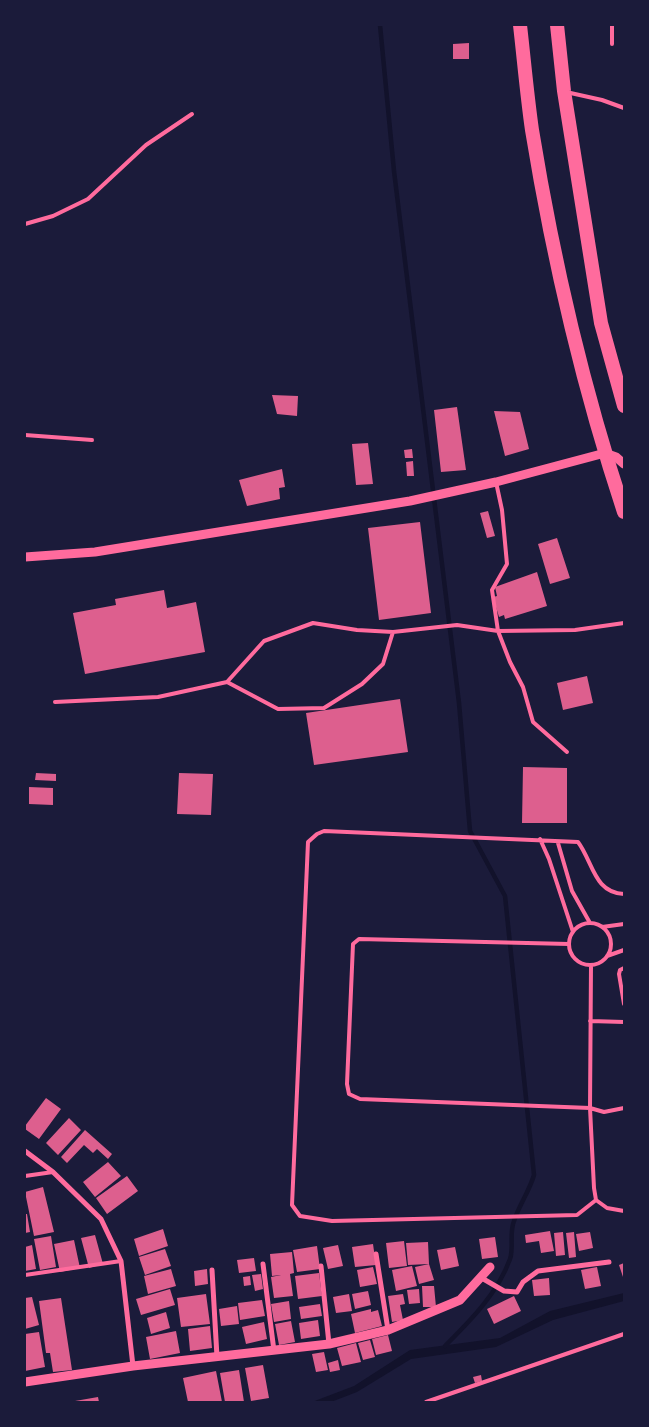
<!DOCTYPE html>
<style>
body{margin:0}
#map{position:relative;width:649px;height:1427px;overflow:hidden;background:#1b1b3a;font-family:"Noto Serif",serif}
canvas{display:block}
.frame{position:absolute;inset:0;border:26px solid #1b1b3a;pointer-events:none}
</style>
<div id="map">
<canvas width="649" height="1427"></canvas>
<div class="frame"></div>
</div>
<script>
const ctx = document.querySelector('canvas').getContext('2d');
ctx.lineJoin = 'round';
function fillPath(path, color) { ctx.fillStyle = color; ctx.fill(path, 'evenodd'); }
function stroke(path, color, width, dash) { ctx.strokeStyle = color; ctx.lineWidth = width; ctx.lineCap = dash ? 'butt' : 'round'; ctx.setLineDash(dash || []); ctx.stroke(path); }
fillPath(new Path2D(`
 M624,1293v8l-71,19 -57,27 -85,12 -54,33 -26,10h-19l42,-16 56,-36 90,-12 50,-27z`), '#12122b');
stroke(new Path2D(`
 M380,25l14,146 65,532 11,128 35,65 29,279c-5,17 -15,30 -20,46 -5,12 0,27 -4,38 -12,34 -40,62 -65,87`), '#12122b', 4.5);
fillPath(new Path2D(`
 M469,43v16h-16v-15z
 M272,395l26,1 -1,20 -20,-2z
 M457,407l9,63 -25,2 -7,-62z
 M494,411l26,1 9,37 -24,7z
 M368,443l5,41 -17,1 -4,-41z
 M412,449l1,9h-8l-1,-8z
 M413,461l1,15h-7l-1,-14z
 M282,469l3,18 -6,1 1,11 -33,7 -8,-26z
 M488,511l7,25 -8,2 -7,-25z
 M420,522l11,91 -52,7 -11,-92z
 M557,538l13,40 -20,6 -12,-40z
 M537,572l10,34 -42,13 -1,-4 -5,2 -6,-20 4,-1 -2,-9z
 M164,590l3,18 29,-6 9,50 -120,22 -12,-61 43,-8 -1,-6z
 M587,676l6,27 -30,7 -6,-27z
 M400,699l8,53 -94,13 -8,-52z
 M523,767l44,1v55h-45z
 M36,773l20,1v7l-21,-1z
 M179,773l34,1 -2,41 -34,-1z
 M29,787l24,1v17l-24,-1z
 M46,1098l15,11 -22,30 -14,-10v-3z
 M69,1118l12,12 -23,25 -12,-12z
 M85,1130l27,24 -4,5 -11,-10 -4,4 -9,-8 -17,18 -6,-6z
 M108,1162l13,14 -26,21 -12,-15z
 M127,1176l11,15 -31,23 -11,-16z
 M43,1187l11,45 -20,4 -9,-44z
 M25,1214h2l3,18 -5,1z
 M163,1229l5,17 -29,10 -5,-17z
 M550,1231l4,20 -13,2 -2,-12 -13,2 -1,-8z
 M563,1232l2,23 -9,1 -2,-23z
 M574,1232l2,25 -7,1 -3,-25z
 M590,1232l3,16 -14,3 -3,-17z
 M95,1235l8,29 -14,4 -8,-30z
 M51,1236l5,31 -16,3 -6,-31z
 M495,1237l3,20 -16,2 -3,-20z
 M74,1240l6,28 -20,4 -6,-28z
 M404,1241l3,25 -18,2 -3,-25z
 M428,1242l1,22 -21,1 -2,-22z
 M373,1244l3,21 -21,2 -3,-20z
 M32,1245l4,24 -11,2v-24z
 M338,1245l5,21 -15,3 -5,-21z
 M317,1246l3,23 -23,3 -4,-22z
 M455,1247l4,19 -18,4 -4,-20z
 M165,1249l6,17 -26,9 -6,-18z
 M292,1252l2,21 -4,1 3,22 -19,2 -3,-21 10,-2 -9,1 -2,-22z
 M254,1258l2,13 -17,2 -2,-13z
 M624,1263v17l-5,-15z
 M429,1264l5,16 -15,4 -4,-17z
 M412,1266l5,20 -21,5 -4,-21z
 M373,1267l4,17 -17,3 -3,-17z
 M597,1267l4,19 -16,3 -4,-19z
 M171,1269l5,17 -28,8 -4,-18z
 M207,1269l1,15 -13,2 -1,-15z
 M319,1273l3,23 -24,3 -3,-23z
 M261,1274l2,15 -8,2 -3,-16z
 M250,1276l1,9 -7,1 -1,-9z
 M549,1278l1,17 -16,1 -2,-16z
 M422,1286h12l2,21h-13z
 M170,1289l5,16 -34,10 -5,-16z
 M419,1289l1,14 -11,1 -2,-14z
 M368,1291l3,14 -16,4 -3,-15z
 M206,1294l4,30 -29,3 -4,-29z
 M349,1294l3,17 -16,2 -3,-16z
 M403,1294l2,10 -5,1 3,15 -11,2 -4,-26z
 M514,1296l7,15 -27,13 -7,-15z
 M32,1297l7,28 -14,4v-31z
 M61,1298l11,72 -19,2 -3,-19h-4l-7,-52z
 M262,1300l3,16 -25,4 -2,-17z
 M289,1301l2,18 -17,3 -3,-18z
 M320,1304l2,12 -21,3 -2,-12z
 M237,1306l2,18 -18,2 -2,-17z
 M371,1309v3l7,-2 4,16 -27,7 -4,-19z
 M166,1312l4,16 -19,6 -4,-16z
 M318,1320l2,16 -19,3 -2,-16z
 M291,1321l4,21 -16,3 -4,-21z
 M264,1322l3,17 -21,5 -4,-17z
 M210,1326l2,22 -22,3 -2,-22z
 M176,1331l4,22 -30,6 -4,-22z
 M39,1332l6,35 -20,4v-37z
 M388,1335l4,16 -16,4 -4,-16z
 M370,1340l5,17 -12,3 -5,-17z
 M356,1343l5,19 -19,4 -5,-18z
 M324,1352l4,18 -12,2 -4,-18z
 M338,1360l2,10 -10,2 -2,-9z
 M263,1365l6,33 -18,3 -6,-33z
 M239,1370l5,32h-19l-5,-29z
 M216,1371l6,31h-34l-5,-24z
 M481,1375l1,6 -7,2 -2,-6z
 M98,1397l1,5h-24v-1z`), '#dd5f8e');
stroke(new Path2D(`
 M612,25v19
 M566,92l36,8 22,8
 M25,224l28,-8 35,-17 58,-54 46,-31
 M25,435l67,5
 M496,482l6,28 5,54 -15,26 6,41 12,31 13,25 10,35 34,30
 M227,682l51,27 46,-1 38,-24 21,-20 10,-32
 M55,702l103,-5 69,-15 37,-41 49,-18 44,7 36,2 64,-7 41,6 77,-1 49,-7
 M540,839l9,20 24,73
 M558,843l14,48 18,32
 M569 944a21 21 0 1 1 42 0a21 21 0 1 1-42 0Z
 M602,927l22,-3
 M569,944l-210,-5 -6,5 -6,140 2,10 11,5 230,9 14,4 20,-4
 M607,956l17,-6
 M591,965l-1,143 4,80 2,12 11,8 17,3
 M624,968l-4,2 -1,4 5,30
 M590,1021l34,1
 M25,1176l28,-4
 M596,1200l-19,15 -245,6 -32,-5 -8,-11 16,-363 9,-8 7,-3 254,11c15,20 16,51 46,52
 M25,1275l96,-14
 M426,1402l198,-68`), '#ff6b9d', 4);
stroke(new Path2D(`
 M25,1151l28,21 48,47 20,42 12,105
 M376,1254l12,76
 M263,1264l11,87
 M321,1266l8,78
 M212,1270l5,87
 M480,1277l24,14 13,1 6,-10 15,-11 71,-9`), '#ff6b9d', 5);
stroke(new Path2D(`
 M25,557l70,-5 315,-51 86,-19 109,-29 11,4 8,7
 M25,1382l108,-16 196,-22 59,-14 72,-30 30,-33`), '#ff6b9d', 9);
stroke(new Path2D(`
 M520,25c4,35 7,70 12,105 21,129 51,258 92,382
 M557,25l7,66 37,232 23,83`), '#ff6b9d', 14);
</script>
